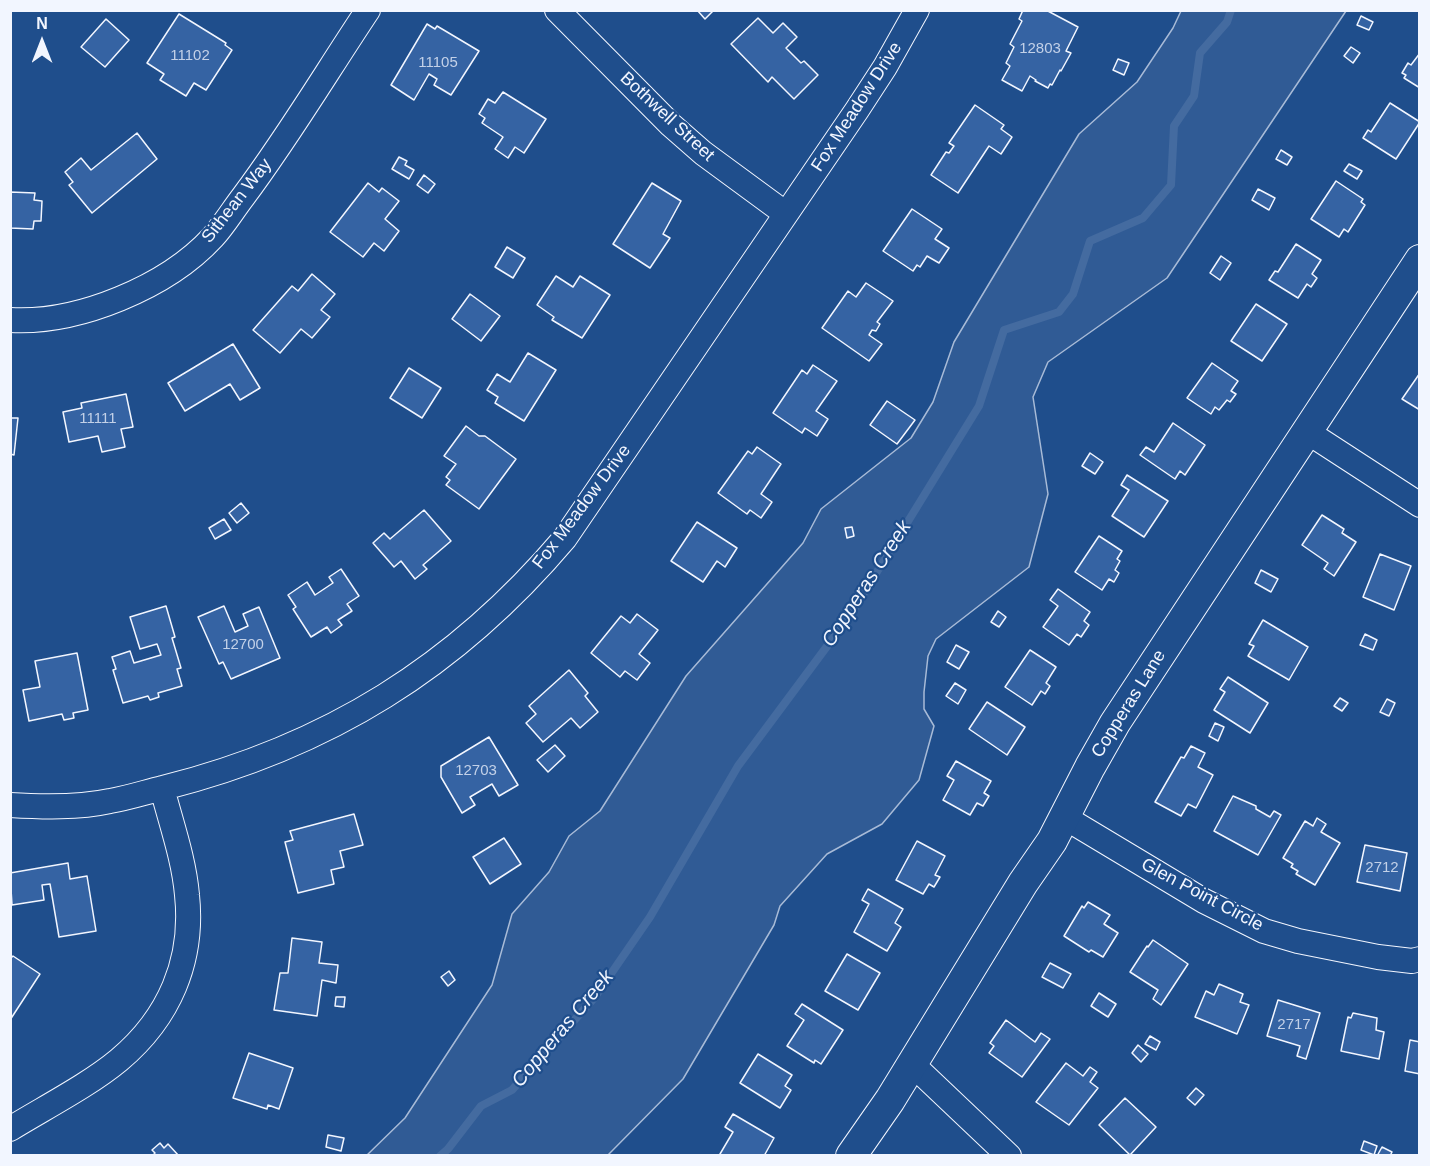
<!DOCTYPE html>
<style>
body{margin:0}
#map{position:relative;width:1430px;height:1166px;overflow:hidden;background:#1f4e8c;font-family:Arial,sans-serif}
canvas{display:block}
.frame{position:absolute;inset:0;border:12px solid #f2f6ff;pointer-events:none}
.north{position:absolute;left:12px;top:12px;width:60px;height:60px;-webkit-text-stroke:4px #1f4e8c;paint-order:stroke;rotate:0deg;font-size:16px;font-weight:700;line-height:24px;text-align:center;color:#f2f6ff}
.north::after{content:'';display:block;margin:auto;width:21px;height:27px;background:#f2f6ff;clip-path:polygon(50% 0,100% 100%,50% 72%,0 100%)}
</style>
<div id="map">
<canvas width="1430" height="1166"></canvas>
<div class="frame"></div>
<div class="north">N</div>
</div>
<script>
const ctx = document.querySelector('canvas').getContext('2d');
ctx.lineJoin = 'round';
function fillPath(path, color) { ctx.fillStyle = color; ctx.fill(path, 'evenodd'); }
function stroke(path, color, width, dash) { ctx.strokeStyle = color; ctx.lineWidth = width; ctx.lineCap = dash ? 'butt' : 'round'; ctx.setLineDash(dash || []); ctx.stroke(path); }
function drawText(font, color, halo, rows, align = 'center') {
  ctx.font = font + ' Arial,sans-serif'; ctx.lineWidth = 4.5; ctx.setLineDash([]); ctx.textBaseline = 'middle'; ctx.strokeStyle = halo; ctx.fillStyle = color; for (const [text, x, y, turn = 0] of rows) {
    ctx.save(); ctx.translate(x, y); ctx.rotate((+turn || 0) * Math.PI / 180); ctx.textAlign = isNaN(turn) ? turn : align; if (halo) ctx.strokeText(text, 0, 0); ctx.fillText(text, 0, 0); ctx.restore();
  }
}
const green = new Path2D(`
 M1181,11h165l-179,267 -119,84 -15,35 15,97 -19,73 -93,72 -8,17 -4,36v17l10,17 -15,54 -37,44 -55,30 -47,52 -6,19 -91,154 -75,76 -242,1 39,-38 87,-133 20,-71 37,-42 20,-36 31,-25 86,-135 117,-133 18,-34 90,-71 22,-36 21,-60 125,-208 58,-52 36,-54z`);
fillPath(green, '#305b95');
stroke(green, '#a8bbd7', 1.5);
stroke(new Path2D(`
 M440,1156l8,-7 33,-43 31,-16 83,-93 55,-80 88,-151 113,-152 128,-208 25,-76 55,-18 14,-18 17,-53 53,-23 28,-33 3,-59 20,-30 6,-43 27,-31 4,-12`), '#446ba0', 8);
const building = new Path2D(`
 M697,10h17l-9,9z
 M1023,10h23l32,17 -12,24 5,2 -10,18 -1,-1 -8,15 -2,-1 -2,4 -13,-7 1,-1 -6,-4 -8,15 -20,-11 8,-14 -4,-3 8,-16 -4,-3 12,-23 -3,-2z
 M179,14l47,29 -1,2 7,5 -26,40 -12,-7 -8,13 -26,-16 4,-6 -17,-11z
 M1361,16l12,6 -4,8 -12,-5z
 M758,18l15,15 10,-10 14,14 -11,11 15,15 3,-2 14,14 -24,24 -22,-22 -4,5 -37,-38z
 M106,19l23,21 -24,27 -24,-20z
 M427,24l8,5 2,-3 42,25 -28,44 -17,-10 3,-6 -8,-5 -15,26 -23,-15z
 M1351,47l9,6 -7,10 -9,-7z
 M1420,53v35l-16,-10 2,-3 -4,-2 6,-10 3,2z
 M1118,59l11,4 -5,12 -11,-5z
 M503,92l43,27 -22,34 -9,-6 -7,11 -13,-9 8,-12 -21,-14 3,-5 -6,-4 9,-15 7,4z
 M1390,103l30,19 -24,37 -33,-21 5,-8 3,2z
 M975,105l29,20 -3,4 11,8 -11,17 -12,-8 -31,47 -27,-18 15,-23 3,1 5,-7 -5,-3z
 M137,133l20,26 -65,54 -23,-28 4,-3 -8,-10 16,-14 10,12z
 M1281,150l11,7 -5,8 -11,-6z
 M399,157l8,4 -2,4 9,5 -5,9 -17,-10z
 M1349,164l13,7 -5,8 -13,-8z
 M424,175l11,9 -7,9 -11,-8z
 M1336,181l27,18 -2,3 4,3 -17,27 -4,-3 -5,8 -28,-18z
 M368,183l11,9 3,-4 17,13 -14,18 14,12 -15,20 -10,-8 -11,14 -33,-25z
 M652,183l29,18 -18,33 7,4 -20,30 -37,-24z
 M1258,189l17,9 -6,12 -17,-10z
 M10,192l25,1 -1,7 8,1 -1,20h-7l-1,8 -23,-1z
 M912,209l30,20 -7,10 14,9 -10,15 -12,-7 -7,11 -3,-2 -4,6 -30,-20z
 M1296,244l25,16 -9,14 5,4 -6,9 -4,-3 -9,14 -29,-18 6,-9 3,1z
 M507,247l18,11 -12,20 -18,-11z
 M1221,256l10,7 -11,17 -10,-7z
 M312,274l23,20 -14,16 9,7 -18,21 -11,-9 -21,24 -27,-23 39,-44 6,5z
 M556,276l17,11 7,-11 30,19 -28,43 -30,-18 2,-3 -17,-12z
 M866,283l27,18 -16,21 3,2 -4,7 -4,-1 -3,5 13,9 -13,17 -47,-33 26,-37 8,6z
 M470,294l30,22 -19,25 -29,-22z
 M1256,304l31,20 -25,37 -31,-20z
 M233,344l27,44 -20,12 -10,-16 -45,27 -17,-28z
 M528,353l28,17 -32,51 -29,-18 3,-6 -11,-7 10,-16 13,8z
 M1212,363l26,18 -7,10 5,3 -6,8 -3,-2 -8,10 -4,-3 -4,7 -24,-16z
 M813,365l24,16 -21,30 12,8 -11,17 -12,-8 -3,5 -29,-20 29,-43 5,4z
 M409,368l32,20 -19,30 -32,-20z
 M1420,373v37l-18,-11z
 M126,394l7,33 -12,2 4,18 -23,5 -4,-16 -29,6 -6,-30 19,-4 -1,-5z
 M887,401l28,19 -18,24 -27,-19z
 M10,418h8l-4,37 -4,-1z
 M1173,423l32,22 -20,30 -5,-4 -5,8 -35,-24 6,-8 8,5z
 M466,426l13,10h6l31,23 -37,50 -33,-24 4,-5 -4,-3 10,-13 -12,-8z
 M757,447l24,17 -20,30 11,8 -11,16 -11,-8 -3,4 -29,-21 30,-42 4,3z
 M1090,453l13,9 -8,12 -13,-8z
 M1127,475l41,26 -24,36 -32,-21 17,-26 -8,-5z
 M241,503l8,10 -12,10 -8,-10z
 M424,510l27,31 -28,24 4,4 -12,10 -14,-18 -7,6 -21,-24 11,-10 6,6z
 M1322,515l22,14 -2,4 14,9 -22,34 -10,-7 4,-6 -26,-18z
 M224,519l7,11 -16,9 -6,-11z
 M697,522l40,26 -12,19 -8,-6 -14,21 -32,-21z
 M852,527l2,9 -7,2 -2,-10z
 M1099,536l23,15 -5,8 3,2 -5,9 4,3 -5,9 -5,-3 -7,11 -27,-18z
 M1380,554l31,12 -17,44 -31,-13z
 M341,569l18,27 -12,8 5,7 -14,9 4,5 -11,8 -4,-6 -16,10 -18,-28 3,-2 -8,-12 19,-13 8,13 18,-12 -4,-6z
 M1261,570l17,9 -7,13 -16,-9z
 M1058,589l32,23 -6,9 5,4 -8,12 -4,-3 -8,11 -26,-18 15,-21 -8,-6z
 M166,606l9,31 -3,1 9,30 -4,1 5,17 -24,7 1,4 -9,3 -2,-4 -25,7 -10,-33 3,-1 -4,-12 18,-6 4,12 27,-8 -4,-11 -17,5 -10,-32z
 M224,606l11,26 13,-6 -5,-12 16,-7 21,51 -49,21 -8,-17 -4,2 -21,-47z
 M998,611l8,6 -7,10 -8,-5z
 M637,614l21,16 -19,24 11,9 -13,17 -12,-9 -5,6 -29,-24 30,-37 9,7z
 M1263,620l45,27 -19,33 -41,-24 6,-10 -5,-2z
 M1365,634l12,6 -4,10 -13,-5z
 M956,645l13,7 -10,17 -12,-7z
 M1030,650l26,17 -10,16 4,3 -5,8 -4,-3 -9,14 -27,-18z
 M77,653l11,57 -15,3 1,5 -10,2 -2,-6 -33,7 -6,-31 17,-3 -5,-26z
 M569,670l19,23 -3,3 13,16 -18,16 -9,-10 -28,24 -17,-19 10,-9 -7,-8z
 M1228,677l40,26 -18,30 -36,-23 11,-18 -5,-3z
 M955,683l11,7 -8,14 -12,-8z
 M1340,698l8,5 -6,8 -8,-5z
 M1387,699l8,4 -6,13 -9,-4z
 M987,702l38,25 -18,28 -38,-26z
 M1215,723l9,4 -6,14 -9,-5z
 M489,737l29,48 -19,11 -7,-12 -22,13 5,8 -13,8 -21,-36v-11z
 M555,745l10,11 -17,16 -11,-12z
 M1191,746l14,7 -7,14 15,8 -17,33 -8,-4 -7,12 -26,-14 26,-45 3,1z
 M956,761l35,20 -7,12 5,3 -6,10 -6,-3 -7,12 -27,-15 11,-20 -7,-4z
 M1233,796l23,10v3l14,8 4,-6 7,4 -23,40 -44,-24z
 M354,814l9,31 -23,6 4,16 -13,3 3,14 -36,9 -13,-51 8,-2 -3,-9z
 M1317,818l9,6 -5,8 19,11 -25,42 -19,-11 2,-3 -7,-4 2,-3 -10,-6 22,-37 8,5z
 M504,838l17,26 -31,20 -17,-27z
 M917,841l28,15 -10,19 5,2 -6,10 -5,-3 -6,10 -27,-14z
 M1365,845l42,8 -7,38 -43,-9z
 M68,863l2,16 17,-3 9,55 -37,6 -9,-53 -8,1 2,15 -32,5 -2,-32z
 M868,889l35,20 -8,14 6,4 -14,24 -33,-19 15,-28 -7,-4z
 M1088,902l22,13 -6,9 14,9 -15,24 -12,-7 -2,2 -25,-16 18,-30 2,2z
 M292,938l30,4 -3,21 19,2 -2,18 -14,-3 -5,36 -43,-6 6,-37h8z
 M1153,940l35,24 -27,41 -8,-6 5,-9 -28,-18 17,-26 1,1z
 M847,954l33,19 -22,37 -33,-19z
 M13,956l27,18 -30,46v-61z
 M1050,963l21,11 -8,14 -21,-11z
 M449,971l6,9 -7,6 -7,-9z
 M1219,984l24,10 -3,8 9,3 -12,29 -42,-17 11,-26 8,4z
 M1099,993l17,11 -8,13 -17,-11z
 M336,997h9l-1,10 -9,-1z
 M1278,1000l42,13 -14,46 -9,-3 3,-10 -33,-10z
 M802,1004l41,26 -22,34 -6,-4 -1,3 -27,-17 17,-26 -9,-6z
 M1353,1013l24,5 -1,12 8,2 -5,27 -38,-8 7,-34 3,1z
 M1006,1020l29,22 6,-9 9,6 -28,38 -33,-24 5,-7 -4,-3z
 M1150,1036l10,6 -4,8 -11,-6z
 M1410,1040l10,2v32l-15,-3z
 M1138,1045l10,9 -7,8 -9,-9z
 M249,1053l44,15 -14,41 -11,-4 -1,4 -34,-11z
 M758,1054l34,21 -7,11 6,4 -11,18 -40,-25z
 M1066,1063l17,13 7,-9 7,5 -7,10 8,6 -29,37 -33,-23z
 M1196,1088l8,7 -9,10 -8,-7z
 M1125,1098l31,29 -26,28 -31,-30z
 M733,1114l41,24 -10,18h-41l-3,-2 13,-22 -8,-5z
 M328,1135l16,3 -3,13 -15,-4z
 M1364,1141l13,5 -3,9 -13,-5z
 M160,1143l4,5 4,-4 11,12h-27l3,-3 -3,-3z
 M1382,1147l10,5 -2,4h-13z`);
fillPath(building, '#3563a3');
stroke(building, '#f2f6ff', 1.5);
const minor = new Path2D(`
 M557,10l114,115 32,28 83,61
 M10,320c68,4 157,-33 203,-83 11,-12 20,-27 30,-40 45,-60 83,-124 125,-187
 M1306,431l114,74
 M10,805c33,2 68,3 100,-4 18,-3 36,-9 53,-13 164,-41 293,-121 402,-250l292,-428 28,-43 32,-57
 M1064,817l140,84 60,30 34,10 80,16 34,4 8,-2
 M912,1064l97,92
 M10,1129c34,-21 79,-44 109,-69 50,-42 75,-99 68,-165 -3,-36 -16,-72 -25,-107`);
const tertiary = new Path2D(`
 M851,1156l39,-56 133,-217 29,-42 38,-74 25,-44 305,-463`);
stroke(minor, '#f2f6ff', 26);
stroke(tertiary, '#f2f6ff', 32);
stroke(minor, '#1f4e8c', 24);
stroke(tertiary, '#1f4e8c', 30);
drawText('15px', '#c3d1e8', null, [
 ["12803",1040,49],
 ["11102",190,56],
 ["11105",438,63],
 ["11111",98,419],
 ["12700",243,645],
 ["12703",476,771],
 ["2712",1382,868],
 ["2717",1294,1025]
]);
drawText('18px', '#f2f6ff', '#1f4e8c', [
 ["Fox Meadow Drive",857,107,-57],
 ["Bothwell Street",667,117,43],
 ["Sithean Way",237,201,-52],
 ["Fox Meadow Drive",582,507,-53],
 ["Copperas Lane",1129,704,-58],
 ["Glen Point Circle",1202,895,28]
]);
drawText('italic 20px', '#f2f6ff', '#1f4e8c', [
 ["Copperas Creek",867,584,-57],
 ["Copperas Creek",563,1029,-50]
]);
</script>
